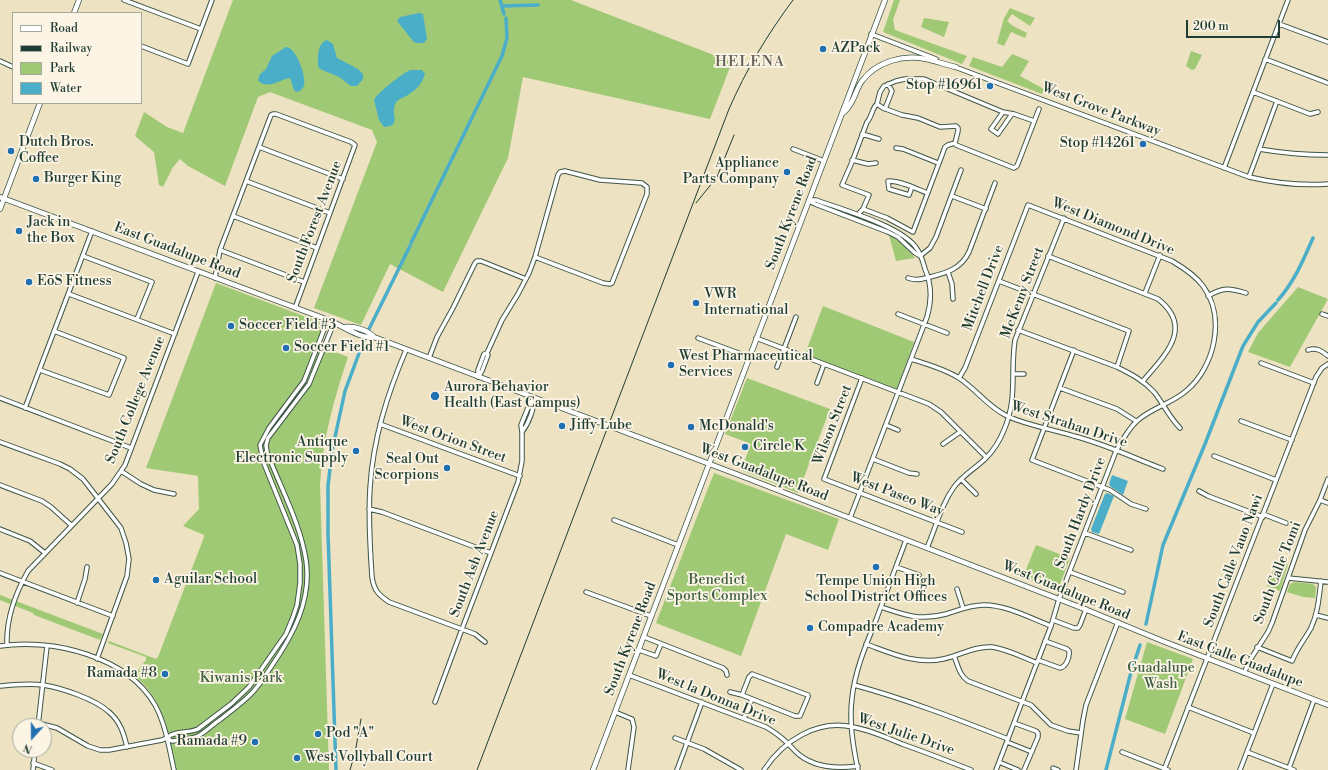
<!DOCTYPE html>
<meta charset="utf-8">
<style>
body{margin:0}
#map{position:relative;width:1328px;height:770px;overflow:hidden;background:#ede2c1;font-family:"Libre Bodoni",serif}
canvas{display:block}
.legend{position:absolute;left:12px;top:12px;width:130px;height:92px;box-sizing:border-box;background:#fcf5e5;border:1px solid #a4ab9e;margin:0;padding:5px 7px;list-style:none;font-size:12px;color:#1f3d34}
.legend li{display:flex;align-items:center;gap:8px;height:20px}
.legend b{width:20px;border:1px solid #a4ab9e}
.north{position:absolute;left:12px;top:718px;width:40px;height:40px;box-sizing:border-box;background:#fcf5e5;border:1px solid #a4ab9e;border-radius:50%;rotate:201deg;font-size:11px;font-weight:700;line-height:16px;text-align:center;color:#1f3d34}
.north::after{content:'';display:block;margin:auto;width:14px;height:18px;background:#1f6fb2;clip-path:polygon(50% 0,100% 100%,50% 72%,0 100%)}
.scale{position:absolute;left:1186px;top:20px;width:94px;height:18px;box-sizing:border-box;border:2px solid #1f3d34;border-top:0;padding-left:5px;font-size:12px;line-height:14px;white-space:nowrap;color:#1f3d34;-webkit-text-stroke:3px #fcf5e5;paint-order:stroke}
</style>
<div id="map">
<canvas width="1328" height="770"></canvas>
<ul class="legend">
<li><b style="height:5px;background:#fff"></b>Road</li>
<li><b style="height:5px;background:#1f3d34"></b>Railway</li>
<li><b style="height:11px;background:#a0c975"></b>Park</li>
<li><b style="height:11px;background:#4aaec9"></b>Water</li>
</ul>
<div class="north">N</div>
<div class="scale">200 m</div>
</div>
<script>
const ctx = document.querySelector('canvas').getContext('2d');
ctx.lineJoin = 'round';
function fillPath(path, color) { ctx.fillStyle = color; ctx.fill(path, 'evenodd'); }
function stroke(path, color, width, dash) { ctx.strokeStyle = color; ctx.lineWidth = width; ctx.lineCap = dash ? 'butt' : 'round'; ctx.setLineDash(dash || []); ctx.stroke(path); }
function drawText(font, color, halo, rows, align = 'center') {
  ctx.font = font + ' "Libre Bodoni",serif'; ctx.lineWidth = 3.5; ctx.setLineDash([]); ctx.textBaseline = 'middle'; ctx.strokeStyle = halo; ctx.fillStyle = color; for (const [text, x, y, turn = 0] of rows) {
    ctx.save(); ctx.translate(x, y); ctx.rotate((+turn || 0) * Math.PI / 180); ctx.textAlign = isNaN(turn) ? turn : align; if (halo) ctx.strokeText(text, 0, 0); ctx.fillText(text, 0, 0); ctx.restore();
  }
}
fillPath(new Path2D(`
 M233,0h338l161,62 -22,57 -187,-42 -15,81 -65,134 -53,-28 -29,61 -47,-17 63,-166 -5,-12 -102,-38 -12,5 -33,89 -37,-20 -8,-7 -7,8 -10,20 -4,-2 -5,-33 -19,-16 9,-24 23,15 16,6z
 M894,0h6l-7,20 2,10 72,26 -5,8 -79,-32z
 M1010,8l25,10 -5,8 -18,-12 -5,7 6,5 14,7 -2,5 -14,-6 -7,14 -7,-3 7,-25z
 M924,18l25,4 -5,15 -23,-10z
 M1191,51l11,4 -7,14 -3,1 -6,-4z
 M1012,54l17,7 -9,15 24,13 -2,5 -73,-28 4,-9 29,10z
 M889,235c11,6 19,13 26,23l-19,3z
 M216,283l106,40 2,3 -7,19 31,12c-14,42 -26,84 -28,128l9,285h-153c-7,-37 -11,-69 -42,-95l12,-15v-3l-38,-14 1,-2 47,18 2,-2 46,-120v-2l-21,-9 16,-17 -1,-33 -52,-8z
 M1298,287l30,12 -38,68 -42,-15 10,-19z
 M823,306l91,36 -17,47 -92,-35z
 M747,378l83,31 -32,84 -57,-23 10,-26 -26,-10z
 M714,473l125,46 -11,31 -42,-16 -45,122 -85,-33z
 M1036,545l34,13 -11,29 -4,2 -32,-12z
 M1277,561l11,3 -8,27 -13,-5z
 M1294,582l19,2 3,3 -1,11 -12,-1 -16,-5 3,-8z
 M0,595l103,39 -3,6 -66,-25 -1,-2 -33,-13z
 M1147,642l46,17 -28,75 -40,-15z`), '#a0c975');
fillPath(new Path2D(`
 M419,13l4,1 4,25 -3,4h-8l-3,-2 -16,-20 3,-4z
 M327,40l6,4 4,14 21,11 5,5v5l-6,7h-6l-12,-9 -19,-8 -2,-3c0,-10 -1,-22 9,-26z
 M286,47c10,0 21,30 18,39 -1,2 -3,4 -4,5l-4,1 -2,-2 -4,-12c-9,1 -24,13 -32,2l2,-6 6,-5 6,-13z
 M410,70h12l3,4c-4,14 -14,20 -27,26 -2,2 -4,6 -4,9 -1,8 6,17 -10,18l-5,-7 -5,-20c4,-8 28,-26 36,-30z
 M1112,475l16,6 -5,14 -13,-9 -1,-2z
 M1107,493l7,3 -15,38 -7,-2 -1,-3 14,-35z`), '#4aaec9');
stroke(new Path2D(`
 M500,0l4,14
 M502,6l36,-1
 M411,243l91,-187 5,-18 -1,-20
 M1278,300c16,-18 25,-39 35,-62
 M369,329l41,-83
 M1146,624l17,-79 42,-101 38,-98 15,-24 18,-19
 M336,770l-8,-237v-47l4,-35 13,-60 19,-51
 M1106,770l24,-94 10,-31`), '#4aaec9', 3.5);
const minor = new Path2D(`
 M124,0l77,29
 M1279,24l49,18
 M871,34l65,25
 M141,46l47,18 24,-64
 M1265,59l63,24
 M0,61l13,6
 M955,67l294,110c26,6 52,9 79,7
 M1253,92l57,22 8,-2
 M877,104l6,4 19,7 16,3 22,9 16,-1 2,2v3l-3,12 1,2 58,23 3,-2 22,-57
 M885,109l7,-18 -4,-7
 M1003,112l-12,17 7,5 14,-20
 M862,134l17,5
 M259,147l84,32
 M896,148l7,1 35,14
 M793,149l31,12
 M1259,149c23,4 45,6 69,6
 M852,160l16,4 8,-1
 M1224,168l64,-168
 M1249,177l28,-76
 M246,181l84,32
 M912,187l-3,8 -20,-6 -1,-8c13,0 27,7 39,12
 M952,196l34,13
 M809,200h7c25,9 88,27 101,49 4,5 6,13 8,20 7,16 7,31 2,48l-77,201
 M809,201l6,3 73,28 10,5 17,16 5,3
 M863,209l24,9 26,14 32,-85 3,-2 7,-2
 M860,212l3,-3 6,-14 -27,-10 10,-23 15,-40c5,-5 5,-14 10,-18l3,-12 4,-6 12,-5 9,-2h19l79,33 11,2 20,7
 M233,216l84,32
 M220,250l84,32
 M83,256l69,26 -15,37
 M920,256l10,-8 6,-11 25,-67
 M1048,256l110,43c37,29 6,57 -15,82
 M948,272l4,12 1,15
 M215,278l5,-28 51,-135 2,-1h3l75,28 4,3 -60,163
 M908,278c9,3 13,1 22,-1 16,-4 31,-8 39,-25l26,-69
 M999,281l130,50 -12,36
 M1145,293l15,-38
 M69,294l106,40
 M1208,296c15,-9 22,-8 38,-3
 M898,314l49,19
 M1322,314l6,2
 M1018,330l99,37c14,7 26,13 37,25 9,11 15,25 26,36
 M698,338l51,19
 M756,338l173,66 12,8 45,45
 M406,350c-19,45 -33,89 -36,138 -2,30 0,60 2,89 2,14 7,18 17,25l86,32 10,8
 M1074,350l-42,110 78,30 21,14 15,5
 M1308,350c8,-3 14,1 20,6
 M429,358l8,-21 16,-29 22,-45 2,-2h4l45,18
 M911,359c16,5 34,10 48,19 18,12 29,29 48,38 22,10 45,13 67,20 31,8 60,22 89,33
 M1261,363l53,20
 M777,367l19,-50
 M40,370l69,25 15,-37 -70,-27
 M1013,374h11
 M478,377v-7l6,-16 3,-1 15,-33 16,-26 11,-21 6,-16 23,-82 2,-3 5,-1 35,9 42,3 5,4v7l-35,89 -2,1 -7,-1 -68,-26
 M478,377l4,-6 6,-16 -1,-2
 M862,378l-38,101 138,53
 M959,378l6,-10 63,-163 144,56c12,7 23,14 31,25 23,31 12,81 -17,105 -15,13 -35,17 -49,30 -9,8 -15,20 -21,30l-57,148 -8,27 -55,144
 M817,383l7,-19
 M1060,388l57,21 19,12
 M0,398l131,50
 M25,408l67,-177
 M1241,421l51,19
 M380,424l140,52
 M886,425l12,5
 M522,432c7,-9 12,-23 12,-34
 M0,442l60,22 10,5 13,10 38,49 5,15 3,16 -2,17 -30,83
 M943,444l17,-12
 M1214,456l62,24
 M873,459l36,14 8,1
 M121,471l20,13 13,6 20,4
 M961,479l15,15
 M0,485l42,16 9,6 20,18
 M1199,491l9,5 55,21
 M1320,500l8,3
 M369,509l13,3 109,41
 M1263,514l23,9
 M614,520l64,25
 M0,529l30,12 15,12
 M1085,533l46,17
 M927,548c9,-21 14,-43 27,-61 9,-12 22,-19 32,-29 8,-8 14,-18 18,-28 14,-32 6,-58 11,-90l49,-122
 M896,567l23,8
 M1070,572l53,20
 M0,573l113,43
 M1288,578l40,4
 M957,589l6,19
 M586,592l65,24
 M77,603l8,-24 2,-12
 M881,607c23,8 40,14 65,7 13,-4 24,-9 38,-9 23,0 46,13 67,21
 M1316,615l12,3
 M1053,620l21,8h4l2,-3 6,-16
 M644,637l79,31 3,3 1,4
 M866,644c25,9 50,21 77,15 16,-3 31,-13 48,-12 14,1 33,11 46,16
 M7,645c-1,-26 8,-51 21,-74l84,-87 13,-19 73,-193
 M0,646c52,-8 127,10 155,59 11,20 14,43 19,65
 M1257,647l35,14c5,-13 13,-22 19,-33 7,-15 8,-31 10,-47
 M639,650l17,6 5,-12
 M954,656c4,9 5,19 14,25l63,24 20,20 17,6 13,2
 M1038,660l22,8c6,-1 10,-11 9,-17l-2,-2 -22,-8
 M1244,673l6,-13 18,-28 4,-9 33,-93 15,-30 8,-21
 M629,675l137,52c13,8 19,13 29,24 16,16 41,18 63,15
 M854,685c52,14 103,34 154,54
 M0,686c14,-1 29,-3 43,-1 19,3 52,14 66,27 11,9 15,22 18,35
 M730,692l12,3 53,21h5l8,-19v-2l-3,-1 -53,-20 -3,3 -7,18
 M435,702l27,-73 56,-147 4,-21v-29l-1,-7 9,-22 4,-5
 M1188,707l66,26
 M615,712l17,7 2,8 -6,43
 M744,718l8,-19
 M38,723l19,5 31,18 12,4h9l53,-10c4,-1 6,-3 9,-5 8,-4 19,-2 27,-6l33,-25 18,-17 37,-53 7,-17 4,-12 3,-22v-19l-3,-19 -34,-84 -3,-16 9,-17 35,-47 21,-54 6,-6
 M1014,723l22,8 2,2v4l-14,33
 M38,726l9,-80
 M675,738l29,11 37,21
 M168,739l4,2c8,-1 17,-2 24,-4 9,-4 17,-13 25,-18 10,-8 21,-16 30,-25 8,-8 14,-18 20,-27 22,-32 41,-66 35,-107 -6,-38 -26,-73 -39,-108l-1,-7 2,-7 41,-54 22,-54v-9
 M1007,742l25,10
 M1122,752l46,18
 M1247,752l47,18
 M999,762l19,8
 M33,763l19,7
 M1053,768l5,2
 M1289,768l25,-68
 M33,770l2,-20
 M677,770l25,-68
 M764,770c19,-29 53,-51 89,-43 17,3 33,10 49,17 23,8 46,17 69,26
 M858,770c-5,-24 -9,-48 -6,-72 3,-28 14,-53 24,-78 10,-27 20,-54 30,-80
 M1076,770l7,-50 3,-15 32,-83
 M1164,770l152,-393 6,-9 6,-4
 M1240,770l33,-86`);
const major = new Path2D(`
 M74,13l5,-13
 M843,113c2,-2 5,-4 6,-7 6,-7 7,-17 13,-25 14,-19 41,-27 64,-22 10,2 20,6 30,8
 M0,197l331,124c11,5 32,19 43,16
 M0,209l40,-106
 M345,327c9,-1 23,3 29,10l370,140 343,133 78,32 163,63
 M593,770l292,-770`);
stroke(minor, '#3e5649', 5.5);
stroke(major, '#3e5649', 6);
stroke(minor, '#fff', 3.5);
stroke(major, '#fff', 4.5);
stroke(new Path2D(`
 M696,203l21,-26 17,-42
 M350,770l5,-17 6,-34
 M477,770l252,-661c17,-39 38,-74 64,-109`), '#1f3d34', 1);
for (const [x, y, r, color] of [
 [823,49,4,"#1f6fb2"],
 [990,86,4,"#1f6fb2"],
 [1143,144,4,"#1f6fb2"],
 [11,151,4,"#1f6fb2"],
 [787,172,4,"#1f6fb2"],
 [36,179,4,"#1f6fb2"],
 [19,231,4,"#1f6fb2"],
 [29,282,4,"#1f6fb2"],
 [696,303,4,"#1f6fb2"],
 [231,326,4,"#1f6fb2"],
 [286,348,4,"#1f6fb2"],
 [671,365,4,"#1f6fb2"],
 [435,396,5,"#1f6fb2"],
 [562,426,4,"#1f6fb2"],
 [691,427,4,"#1f6fb2"],
 [745,447,4,"#1f6fb2"],
 [356,451,4,"#1f6fb2"],
 [447,468,4,"#1f6fb2"],
 [876,567,4,"#1f6fb2"],
 [156,580,4,"#1f6fb2"],
 [810,628,4,"#1f6fb2"],
 [165,674,4,"#1f6fb2"],
 [318,734,4,"#1f6fb2"],
 [255,742,4,"#1f6fb2"],
 [297,758,4,"#1f6fb2"]
]) { const dot = new Path2D(); dot.arc(x, y, r, 0, 2 * Math.PI); ctx.fillStyle = color; ctx.fill(dot); stroke(dot, '#fcf5e5', 1.5); }
drawText('14px', '#1f3d34', '#fcf5e5', [
 ["AZPack",831,49],
 ["Stop #16961",982,86,"right"],
 ["Dutch Bros.",19,143],
 ["Coffee",19,159],
 ["Stop #14261",1135,144,"right"],
 ["Appliance",779,164,"right"],
 ["Parts Company",779,180,"right"],
 ["Burger King",44,179],
 ["Jack in",27,223],
 ["the Box",27,239],
 ["EōS Fitness",37,282],
 ["VWR",704,295],
 ["International",704,311],
 ["Soccer Field #3",239,326],
 ["Soccer Field #1",294,348],
 ["West Pharmaceutical",679,357],
 ["Services",679,373],
 ["Aurora Behavior",444,388],
 ["Health (East Campus)",444,404],
 ["Jiffy Lube",570,426],
 ["McDonald's",699,427],
 ["Antique",348,443,"right"],
 ["Electronic Supply",348,459,"right"],
 ["Circle K",753,447],
 ["Seal Out",439,460,"right"],
 ["Scorpions",439,476,"right"],
 ["Aguilar School",164,580],
 ["Tempe Union High",876,582,"center"],
 ["School District Offices",876,598,"center"],
 ["Compadre Academy",818,628],
 ["Ramada #8",157,674,"right"],
 ["Pod \"A\"",326,734],
 ["Ramada #9",247,742,"right"],
 ["West Vollyball Court",305,758]
], 'left');
drawText('14px', '#1f3d34', '#fcf5e5', [
 ["West Grove Parkway",1101,110,21],
 ["South Kyrene Road",792,213,-69],
 ["South Forest Avenue",315,222,-69],
 ["West Diamond Drive",1113,227,22],
 ["East Guadalupe Road",177,251,21],
 ["Mitchell Drive",984,288,-69],
 ["McKemy Street",1023,293,-69],
 ["South College Avenue",136,400,-68],
 ["Wilson Street",833,425,-69],
 ["West Strahan Drive",1069,425,18],
 ["West Orion Street",453,440,20],
 ["West Guadalupe Road",764,473,21],
 ["West Paseo Way",897,495,21],
 ["South Hardy Drive",1081,513,-69],
 ["South Calle Vauo Nawi",1234,561,-69],
 ["South Ash Avenue",475,564,-69],
 ["South Calle Tomi",1278,573,-69],
 ["West Guadalupe Road",1066,591,22],
 ["South Kyrene Road",631,639,-69],
 ["East Calle Guadalupe",1240,660,21],
 ["West la Donna Drive",716,698,22],
 ["West Julie Drive",906,735,19]
]);
drawText('14px', '#3f6044', '#fcf5e5', [
 ["Benedict",717,581],
 ["Sports Complex",717,597],
 ["Guadalupe",1161,669],
 ["Wash",1161,685],
 ["Kiwanis Park",241,679]
]);
ctx.letterSpacing = '1px';
drawText('15px', '#646058', '#fcf5e5', [
 ["HELENA",750,62]
]);
ctx.letterSpacing = '0px';
</script>
